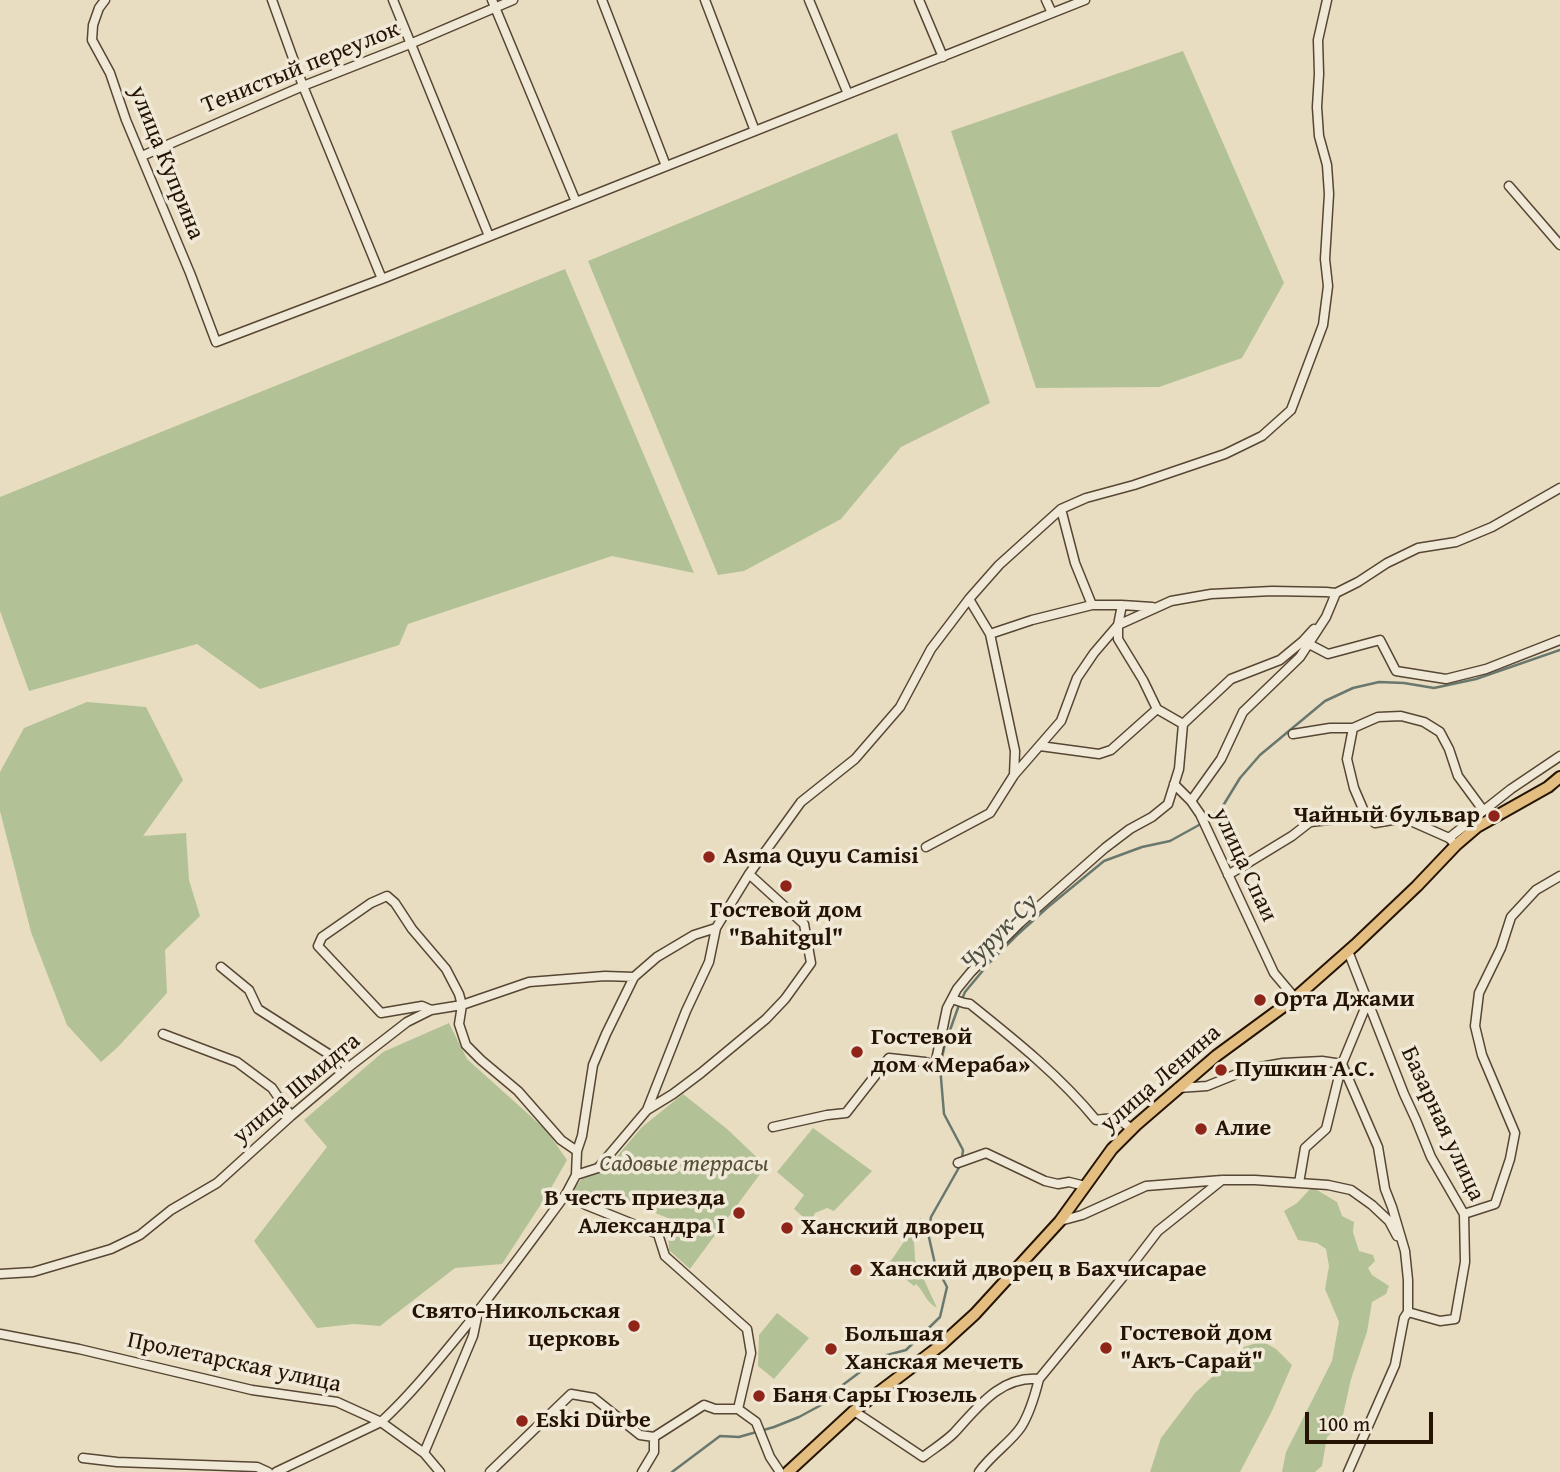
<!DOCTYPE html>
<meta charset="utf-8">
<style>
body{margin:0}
#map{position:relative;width:1560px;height:1472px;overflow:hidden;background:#e9ddc1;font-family:"Gentium Book Plus",serif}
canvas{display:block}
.scale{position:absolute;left:1305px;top:1412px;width:128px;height:32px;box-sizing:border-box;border:4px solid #251404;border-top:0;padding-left:9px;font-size:21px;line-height:24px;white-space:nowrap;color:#251404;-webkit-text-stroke:5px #f1e9d7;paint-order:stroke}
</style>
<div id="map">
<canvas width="1560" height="1472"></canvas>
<div class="scale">100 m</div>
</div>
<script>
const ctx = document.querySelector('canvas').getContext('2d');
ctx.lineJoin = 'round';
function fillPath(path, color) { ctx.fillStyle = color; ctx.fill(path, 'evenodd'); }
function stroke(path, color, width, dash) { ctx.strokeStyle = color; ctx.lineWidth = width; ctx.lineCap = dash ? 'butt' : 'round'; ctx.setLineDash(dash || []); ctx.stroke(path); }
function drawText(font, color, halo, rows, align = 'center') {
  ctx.font = font + ' "Gentium Book Plus",serif'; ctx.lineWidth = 7; ctx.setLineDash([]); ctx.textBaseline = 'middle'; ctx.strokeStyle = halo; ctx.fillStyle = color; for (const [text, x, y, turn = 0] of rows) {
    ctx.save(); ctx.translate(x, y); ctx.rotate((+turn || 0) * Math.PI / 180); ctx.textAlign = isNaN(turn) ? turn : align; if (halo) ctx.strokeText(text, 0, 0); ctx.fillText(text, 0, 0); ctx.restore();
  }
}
fillPath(new Path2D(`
 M1183,51l101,232 -42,75 -83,29 -123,1 -85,-257z
 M897,133l93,270 -89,44 -60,72 -97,52 -26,4 -130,-314z
 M565,269l129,304 -82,-17 -204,68 -9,21 -139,44 -63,-45 -168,47 -29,-80v-114z
 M87,702l59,5 37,73 -40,56 43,-3 3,47 11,36 -35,34 2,43 -49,54 -17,15 -34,-37 -36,-93 -31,-121v-39l24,-44z
 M449,1023l18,36 79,71 21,30 -20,35 -45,69 -47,4 -75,58 -26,-2 -37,4 -63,-87 73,-94 -23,-27 79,-68z
 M683,1094l44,35 39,37 -76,103 -21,-19 -1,-32 -59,-23 -10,7 -21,-7 -4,-6 9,-12 25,-10 34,-40z
 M813,1128l59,43 -38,40 -7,-3 -12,5 -5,10 -16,-14 10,-14 -27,-23z
 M1312,1187l25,15 5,14 12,6 -1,10 6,19 14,4 2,6 -7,7 4,7 17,11 -3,8 -14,8 -5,30 -16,47 -10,45 -14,13 -5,29 -7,6h-33l4,-20 46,-91 7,-39 -14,-33 4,-23 -3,-17 -9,-6 -19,-3 -14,-29 13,-8z
 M921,1217l-7,24 1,19 22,48c-11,-6 -12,-15 -21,-24l-2,2 -26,-21z
 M777,1313l32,25 -35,41 -16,-13 1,-31z
 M1262,1341l14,8 16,16 -20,46 -32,61h-90l11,-34 34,-45 49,-46z`), '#b2c296');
stroke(new Path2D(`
 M1209,818l12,-9 19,-31 20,-23 65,-54 28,-13 26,-6 25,1 30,5 42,-9 84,-29
 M962,999l3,-7 25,-30 27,-27 31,-28 56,-46 38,-14 28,-6 29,-16
 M959,1005l-14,39 -5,22 4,48 19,36 -1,8
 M672,1472l48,-36 19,1 35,-10 25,-10 24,-13 21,-20 28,-21 15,-8 19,-5 34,-33 7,-30 -12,-23 -7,-31 3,-16 30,-53`), '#69786e', 2.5);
const minor = new Path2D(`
 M105,0l-6,8 -6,17 -1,15 18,33 16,47 64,153 26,69 166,-63 703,-279
 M272,0l31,86 79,193
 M393,0l96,236
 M492,0l84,202
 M602,0l64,166
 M705,0l50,131
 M809,0l39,94
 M919,0l24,57
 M1046,0l6,13
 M142,156l161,-70 107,-42 103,-44
 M1509,186l51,59
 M1061,509l14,54 17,42
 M969,599l21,35 25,117 -1,24
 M1122,605l-4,20v14l25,41 14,29 26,15
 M990,634l42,-14 60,-15h30l30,2
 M1309,644l19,10 52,-14 16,31 50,8 40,-10 74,-29
 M1183,724l48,-45 49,-19 23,-19 11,-12
 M1353,728l-6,31 7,29 12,28
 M1293,734l37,-6h23l25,-11 23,-1 23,6 16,10 9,17 9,27 25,34
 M1040,746l59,8 12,-4 46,-41
 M1174,784l17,17 9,13 74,159 21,25
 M1191,801l30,-42 22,-47 57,-55 26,-40 10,-24 22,-11 29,-19 31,-15 38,-6 36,-15 68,-39
 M1449,838l62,-49 49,-33
 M926,847l64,-34 24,-38 47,-54 16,-43 17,-25 24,-28 53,-24 40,-7 61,-3 54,1 10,1
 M1228,875l64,-39 18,-14 56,-6 9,7 29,-5 45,20 7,7
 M1348,951l56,143 12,26 15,37 33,57 1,48 -10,57 -15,2 -32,-9
 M221,967l28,23 9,19 91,58
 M952,999l12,4 6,1c45,36 90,72 126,116 18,-3 23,-3 36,10
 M431,1010l-9,-4 -41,7 -63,-67 4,-9 49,-34 16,-7 8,7 17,26 34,40 13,25 3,11 -3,19 7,21 15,15 37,31 43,49 16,11
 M163,1034l74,28 35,26 19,28
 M1178,1088l29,-2 42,-17 34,-6 39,-2 20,3 36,83 7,42 7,18 13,44 3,29v32l-4,6 -9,47 -47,107
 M647,1110l26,-16 28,-21 65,-54 19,-20 26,-36 -7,-39 -55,-50
 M773,1127l54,-12 19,-2 43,-55 36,4 10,3 12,-57 10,-19 14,-17 49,-49 85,-75 25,-19 22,-12 16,-13 11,-35 4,-45
 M958,1163l28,-10 59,28 13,3 11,-2 16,4
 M576,1175l1,-24 5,-15 11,-71 13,-31 28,-57 23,-20 37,-22 22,-7
 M1299,1183l6,-35 21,-19 16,-65 26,-63
 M566,1194l20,11 72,29 7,22 82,73 4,24 -13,56
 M1464,1214l31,-10 15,-45 5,-26 -33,-78 -7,-29 4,-33 22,-45 10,-31 25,-27 24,-14
 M1060,1221l22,-6 64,-29 76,-6h33l73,5 23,5 21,15 17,16 8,15
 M0,1274l33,-2 78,-23 29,-14 31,-25 46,-27 74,-67 58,-49 58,-45 24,-12 31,-5 67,-23 76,-6 29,1
 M0,1334l79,15 173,41 85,12 44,20 43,31 16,19
 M738,1409l18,13 14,35 10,15
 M854,1411l69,46c10,-8 22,-15 31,-24 24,-26 46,-57 85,-54
 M424,1453l49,-117 4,-19
 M83,1458l34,4 140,5 11,5
 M276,1472l105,-50c27,-25 50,-53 73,-81 39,-47 75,-97 112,-147l10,-19 22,-7 49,-58 39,-99 23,-49 7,-34 33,-54 52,-72 54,-43 45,-52 31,-58 38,-50 30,-34 62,-56 25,-11 48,-13 91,-31 37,-18 29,-26 32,-85 5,-39 -3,-27 4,-65 -2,-29 -8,-29 -2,-29 2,-33 -1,-34 9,-40
 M490,1472l81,-78 23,4 46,37 14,2 50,-32 11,4h23
 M642,1472l12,-20v-15
 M979,1472c12,-17 32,-30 42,-45 9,-14 14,-32 18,-48l83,-101 36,-47 64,-51`);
const major = new Path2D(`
 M788,1472l66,-61 87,-66 34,-31 85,-93 52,-72 24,-24 80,-69 79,-58 60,-53 62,-59 39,-41 21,-18 71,-40 12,-10`);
stroke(minor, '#564633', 11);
stroke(major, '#251404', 14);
stroke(minor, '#f1e9d7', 8);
stroke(major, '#e4be80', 10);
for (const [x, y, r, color] of [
 [1494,816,7,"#8f2418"],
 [709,857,7,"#8f2418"],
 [786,886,7,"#8f2418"],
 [1260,1000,7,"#8f2418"],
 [857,1052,7,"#8f2418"],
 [1221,1070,7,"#8f2418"],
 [1201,1129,7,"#8f2418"],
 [739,1213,7,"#8f2418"],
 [787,1228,7,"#8f2418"],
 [856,1270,7,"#8f2418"],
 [634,1326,7,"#8f2418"],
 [1106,1348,7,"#8f2418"],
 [831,1349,7,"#8f2418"],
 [759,1396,7,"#8f2418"],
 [522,1421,7,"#8f2418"]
]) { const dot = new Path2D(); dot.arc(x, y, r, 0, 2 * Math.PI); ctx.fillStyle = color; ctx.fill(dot); stroke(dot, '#f1e9d7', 2.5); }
drawText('24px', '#251404', '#f1e9d7', [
 ["Тенистый переулок",301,68,-22],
 ["улица Куприна",166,163,68],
 ["улица Спаи",1244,865,65],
 ["улица Ленина",1161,1079,-41],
 ["улица Шмидта",297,1089,-40],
 ["Базарная улица",1442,1124,65],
 ["Пролетарская улица",234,1363,12]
]);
drawText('bold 24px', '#251404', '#f1e9d7', [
 ["Чайный бульвар",1480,816,"right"],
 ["Asma Quyu Camisi",723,857],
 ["Гостевой дом",786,911,"center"],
 ["\"Bahitgul\"",786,939,"center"],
 ["Орта Джами",1274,1000],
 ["Гостевой",871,1038],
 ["дом «Мераба»",871,1066],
 ["Пушкин А.С.",1235,1070],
 ["Алие",1215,1129],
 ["В честь приезда",725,1199,"right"],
 ["Александра I",725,1227,"right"],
 ["Ханский дворец",801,1228],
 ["Ханский дворец в Бахчисарае",870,1270],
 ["Свято-Никольская",620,1312,"right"],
 ["церковь",620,1340,"right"],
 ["Гостевой дом",1120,1334],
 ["\"Акъ-Сарай\"",1120,1362],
 ["Большая",845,1335],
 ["Ханская мечеть",845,1363],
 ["Баня Сары Гюзель",773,1396],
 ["Eski Dürbe",536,1421]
], 'left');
drawText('italic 24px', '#565137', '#f1e9d7', [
 ["Садовые террасы",684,1165]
]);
drawText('italic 26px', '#4d4e42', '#f1e9d7', [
 ["Чурук-Су",1000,933,-45]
]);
</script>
